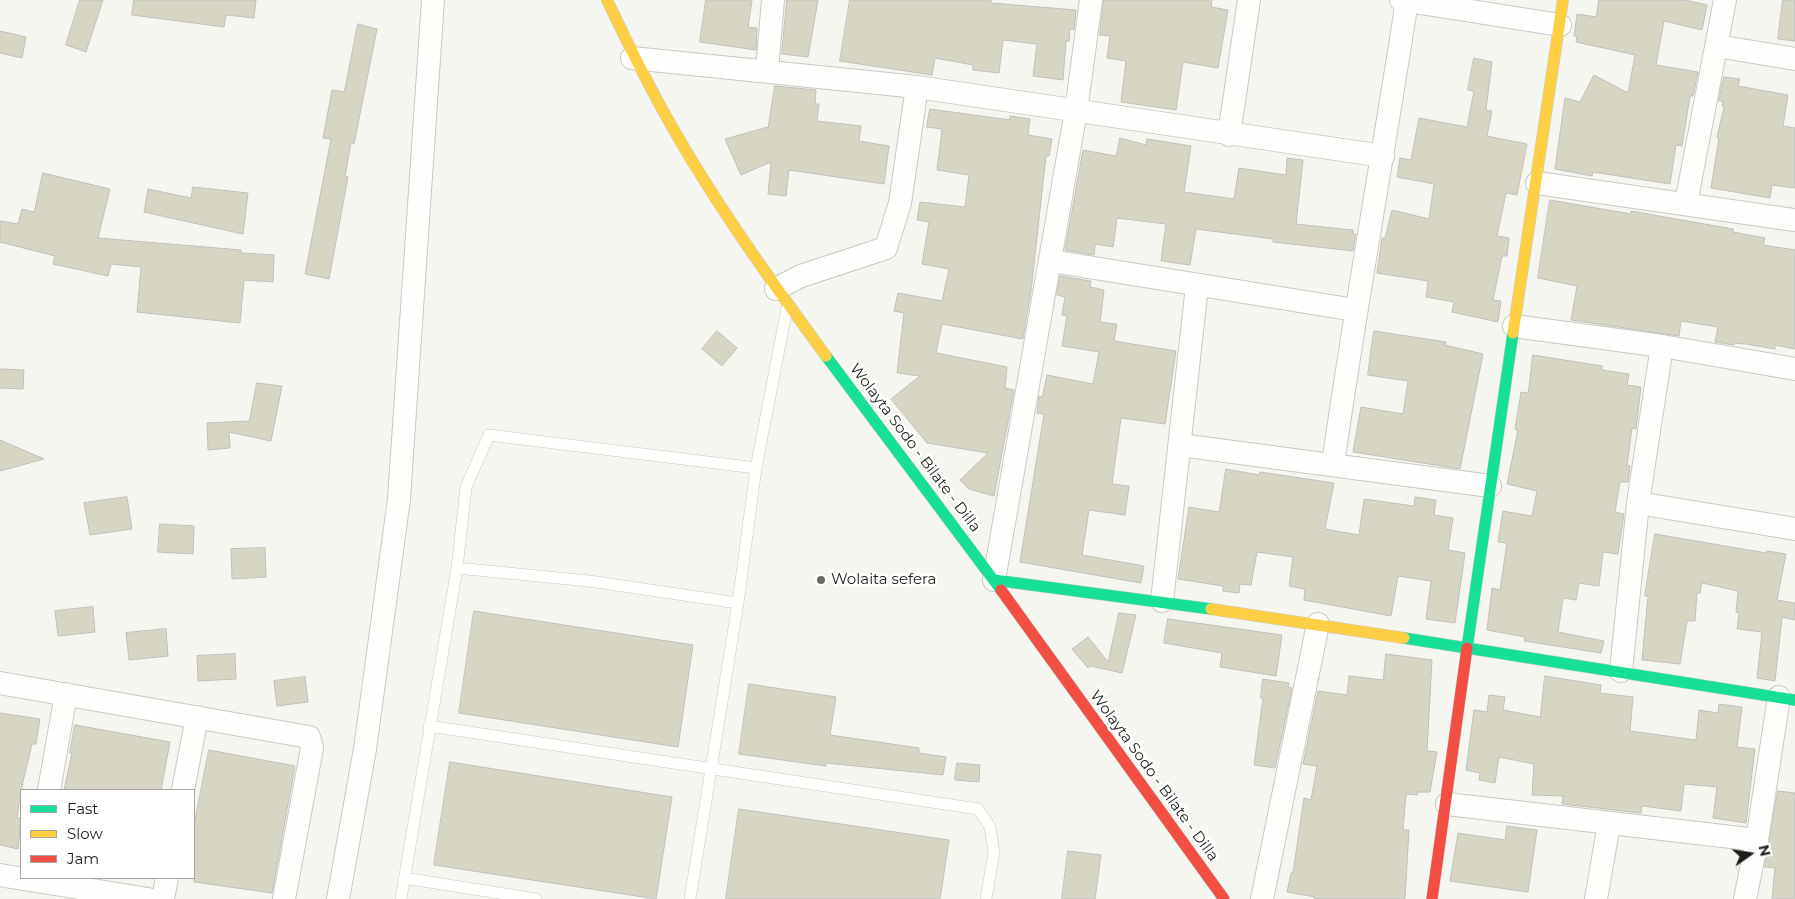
<!DOCTYPE html>
<style>
body{margin:0}
#map{position:relative;width:1795px;height:899px;overflow:hidden;background:#f6f6f1;font-family:Montserrat,sans-serif}
canvas{display:block}
.legend{position:absolute;left:20px;top:789px;width:175px;height:90px;box-sizing:border-box;background:#fff;border:1px solid #a5a5a4;margin:0;padding:6px 9px;list-style:none;font-size:15px;color:#1e1e1c}
.legend li{display:flex;align-items:center;gap:10px;height:25px}
.legend b{width:25px;border:1px solid #a5a5a4}
.north{position:absolute;left:1725px;top:829px;width:50px;height:50px;-webkit-text-stroke:4px #fff;paint-order:stroke;rotate:77deg;font-size:14px;font-weight:700;line-height:20px;text-align:center;color:#1e1e1c}
.north::after{content:'';display:block;margin:auto;width:18px;height:22px;background:#1e1e1c;clip-path:polygon(50% 0,100% 100%,50% 72%,0 100%)}
</style>
<div id="map">
<canvas width="1795" height="899"></canvas>
<ul class="legend">
<li><b style="height:6px;background:#16e098"></b>Fast</li>
<li><b style="height:6px;background:#ffcf43"></b>Slow</li>
<li><b style="height:6px;background:#f24e42"></b>Jam</li>
</ul>
<div class="north">N</div>
</div>
<script>
const ctx = document.querySelector('canvas').getContext('2d');
ctx.lineJoin = 'round';
function fillPath(path, color) { ctx.fillStyle = color; ctx.fill(path, 'evenodd'); }
function stroke(path, color, width, dash) { ctx.strokeStyle = color; ctx.lineWidth = width; ctx.lineCap = dash ? 'butt' : 'round'; ctx.setLineDash(dash || []); ctx.stroke(path); }
function drawText(font, color, halo, rows, align = 'center') {
  ctx.font = font + ' Montserrat,sans-serif'; ctx.lineWidth = 5; ctx.setLineDash([]); ctx.textBaseline = 'middle'; ctx.strokeStyle = halo; ctx.fillStyle = color; for (const [text, x, y, turn = 0] of rows) {
    ctx.save(); ctx.translate(x, y); ctx.rotate((+turn || 0) * Math.PI / 180); ctx.textAlign = isNaN(turn) ? turn : align; if (halo) ctx.strokeText(text, 0, 0); ctx.fillText(text, 0, 0); ctx.restore();
  }
}
const building = new Path2D(`
 M80,0h23l-17,52 -20,-7z
 M134,0h122l-2,18 -28,-3 -2,12 -92,-12z
 M706,0h46l-4,27 9,1 -1,22 -56,-8z
 M787,0h31l-10,57 -26,-3z
 M850,0h141v3l85,7 -2,20 -4,-1 -1,12h-3l-3,39 -30,-4 4,-32 -34,-4 -4,33 -26,-3v-5l-38,-7 -3,17 -92,-14z
 M1104,0h108l-1,7 17,3 -10,58 -35,-6 -7,48 -55,-8 5,-41 -19,-3 3,-22 -10,-1z
 M1599,0h86l22,5 -5,25 -38,-9 -8,44 42,7 -5,24h-3l-8,50 -6,-1 -6,39 -77,-12 -1,4 -37,-7 10,-71 15,4 14,-27 34,18 7,-38 -59,-13 1,-6h-3l3,-22 19,3z
 M1783,0h12v41l-17,-2z
 M358,24l19,5 -23,115 -3,-1 -6,33 3,1 -19,102 -24,-5 26,-135 -8,-1 9,-48 12,2z
 M0,31l26,6 -4,21 -22,-5z
 M1474,58l18,4 -6,48 6,1 -5,25 40,8 -10,51 -11,-2 -9,43 12,2 -2,18h-5l-9,44 8,1 -3,21 -46,-10 2,-10 -28,-5 2,-16 -51,-8 5,-35h3l7,-28 37,9 5,-35 -37,-7 3,-19 11,2 8,-42 48,9 7,-36 -6,-1z
 M1724,77l16,2 -2,7 50,9 -5,31 12,2v60l-23,-3 -2,13 -59,-10 8,-50 -2,-1 7,-30 -2,-1 1,-5h-4z
 M775,86l41,4 -1,14h4l-2,17 44,5 -2,15 30,5 -5,38 -95,-14 -3,26 -18,-2 3,-32 -30,13 -16,-36 43,-12z
 M930,109l80,11v-4l20,3 -2,16 24,4 -3,17h-3l-15,135 -8,48 -81,-15 -6,29 71,14 -2,21 9,2 -20,106 -25,-7 -9,-9 28,-27 -61,-10 -36,-44 29,-23 -23,-3 7,-60 -10,-2 4,-18 44,8 7,-32 -27,-5 7,-42 -12,-2 3,-18 45,5 4,-32 -32,-5 5,-41 -15,-2z
 M1120,138l26,7 1,-6 44,7 -7,46 50,7 5,-31 47,7 1,-17 16,2 -7,64 57,6v4h3l-3,17 -80,-9v-3l-77,-10 -6,36 -29,-4 5,-37 -49,-6 -4,29 -18,-3 -1,11 -29,-5 18,-100 33,6z
 M43,173l67,16 -12,49 143,12v3l33,2 -1,27 -29,-2 -4,43 -103,-11 4,-45 -30,-3 -3,12 -55,-12 2,-8 -55,-14v-21l18,3 4,-15 12,3z
 M193,187l55,6 -5,41 -99,-22 4,-23 43,9z
 M1550,200l81,14v-3l102,18v3l32,6 -2,7 32,5v99l-20,-4v4l-29,-5 -11,-1 -1,2 -19,-3 3,-15 -37,-6 -2,15 -108,-16 6,-34 -39,-8z
 M1060,276l31,5 -1,6 14,3 -4,32 17,2 -3,17 62,10 -11,73 -44,-6 -9,66 17,2 -4,29 -36,-5 -7,45 62,11 -3,17 -121,-21 24,-148 -7,-1 2,-17 3,1 1,-3 4,-19 46,9 6,-32 -37,-6 5,-30 -5,-1 3,-18 -8,-2z
 M717,331l20,17 -15,18 -20,-17z
 M1374,331l72,11 -1,3 38,9 -23,115 -107,-17 8,-45 42,7 5,-33 -40,-6z
 M1533,355l69,11v4l27,4 -2,11 14,2 -5,42 -4,-1 -5,37 3,1 -2,16h-8l-5,30 9,2 -6,40 -15,-2 -4,34 -20,-3 -3,17 -13,-2 -5,34 46,9 -3,12 -77,-12 1,-4 -38,-7 5,-42 8,2 7,-47 -9,-1 5,-31 29,5 5,-25 -30,-7 11,-54 -3,-1 6,-37 7,1z
 M0,369l24,1 -1,19 -23,-1z
 M257,383l25,3 -11,55 -42,-9 1,16 -22,2 -1,-27 42,-2z
 M0,440l44,19 -44,12z
 M1226,469l33,6 1,-3 74,11 -9,46 34,6 5,-36 50,7 1,-9 21,3 -2,15 19,3 -5,32 17,3 -10,70 -29,-4 5,-38 -33,-5 -7,40 -87,-16 1,-11 -16,-3 4,-29 -36,-5 -6,33 -11,-1 -1,9 -16,-2v-5l-45,-7 11,-72 30,5z
 M127,497l5,32 -42,6 -6,-32z
 M160,524l34,2 -1,28 -35,-2z
 M1655,534l111,19 1,-2 19,3 -9,46 18,3v17l-13,-3 -7,64 -18,-3 5,-46 -25,-3 2,-16 -3,-1 2,-21 -36,-8 -2,10h-3l-2,28h-8l-7,43 -38,-4 6,-64h-3z
 M265,548l1,29 -34,2 -1,-30z
 M93,607l2,25 -37,4 -3,-25z
 M474,611l219,34 -15,102 -219,-34z
 M1119,613l17,2 -14,58 -31,-7 -3,2 -16,-19 16,-12 20,25z
 M1168,619l114,16 -6,41 -56,-9 2,-14 -58,-10z
 M166,629l2,27 -39,4 -3,-27z
 M235,654l1,25 -38,2 -1,-25z
 M1386,654l46,6 -5,91 10,1 -7,40h-12l-1,3 -11,-1 -3,36h6l-4,69h-91l1,-2 -28,-5 4,-19h2l11,-75 7,2 6,-34 -14,-2 15,-73 29,4 2,-19 34,4z
 M1545,676l56,9 -1,8 33,4 -3,34 66,9 3,-30 19,3 1,-9 23,3 -5,40 18,2 -9,74 -33,-5 4,-31 -33,-3 -3,27 -39,-5 -1,7 -79,-9 1,-8 -31,-1 2,-31 -35,-7 -4,26 -16,-3 1,-7 -14,-3 8,-60 13,2 2,-17 16,2 -2,13 37,7z
 M305,677l3,25 -31,4 -3,-25z
 M1263,679l26,4 -1,4 4,1 -17,80 -21,-3 9,-67h-2z
 M749,684l87,13 -6,38 89,13v5l27,4 -3,18 -117,-12v3l-87,-12z
 M0,713l40,6 -4,25h-4l-11,46 -4,28h4l-3,31 -18,-4z
 M75,725l95,17 -9,48h-97l8,-37h-2z
 M209,750l86,16 -23,127 -78,-11v-57z
 M450,762l222,35 -16,102 -222,-34z
 M957,763l23,2 -1,17 -24,-2z
 M1778,791l17,2v106h-23l3,-31 -10,-1z
 M739,809l210,31 -9,59h-214z
 M1507,826l30,4 -9,62 -78,-11 8,-48 47,7z
 M1068,851l33,4 -6,44h-33z`);
fillPath(building, '#d7d6c5');
stroke(building, '#bfbfbc', 1);
const lane = new Path2D(`
 M457,568l132,13 149,22
 M429,726l549,83 12,18 4,25 -8,47
 M404,878l132,21
 M401,899l56,-331 9,-81 23,-52 267,33
 M690,899l48,-296 18,-135 31,-160`);
const street = new Path2D(`
 M1401,0l159,25
 M1717,46l78,13
 M632,58l285,29 466,69
 M767,70l6,-70
 M1229,135l20,-135
 M1537,183l258,37
 M1686,203l39,-203
 M1051,261l304,49
 M776,289l25,-13 85,-28 14,-45 17,-116
 M1514,326l148,20 133,23
 M1180,445l310,41
 M1333,464c22,-155 50,-308 74,-463
 M1638,503l157,26
 M994,580l82,-469 15,-111
 M1162,601l35,-315
 M1621,671l17,-168 24,-157
 M0,683l309,54 3,11 -28,151
 M49,790l17,-96
 M183,790l14,-73
 M1447,804l310,36
 M0,875l148,24
 M163,899l4,-21
 M338,899l27,-150 34,-250 34,-499
 M1262,899l56,-275
 M1596,899l13,-75
 M1745,899l12,-59 22,-143`);
const fast = new Path2D(`
 M826,356l175,234
 M994,580l217,29
 M1404,638l391,62
 M1467,648l46,-315`);
const slow = new Path2D(`
 M607,0c20,42 41,85 64,125 46,81 100,156 155,231
 M1513,333l50,-333
 M1211,609l193,29`);
const jam = new Path2D(`
 M1001,590l223,309
 M1432,899l35,-251`);
stroke(lane, '#c8c8c4', 12);
stroke(street, '#c8c8c4', 24);
stroke(fast, '#c8c8c4', 12);
stroke(slow, '#c8c8c4', 12);
stroke(jam, '#c8c8c4', 12);
stroke(lane, '#fefefd', 11);
stroke(street, '#fefefd', 22);
stroke(fast, '#16e098', 11);
stroke(slow, '#ffcf43', 11);
stroke(jam, '#f24e42', 11);
for (const [x, y, r, color] of [
 [821,580,5,"#6a6a67"]
]) { const dot = new Path2D(); dot.arc(x, y, r, 0, 2 * Math.PI); ctx.fillStyle = color; ctx.fill(dot); stroke(dot, '#fff', 2); }
drawText('15px', '#1e1e1c', '#fff', [
 ["Wolayta Sodo - Bilate - Dilla",915,448,53],
 ["Wolayta Sodo - Bilate - Dilla",1154,776,54]
]);
drawText('15px', '#1e1e1c', '#fff', [
 ["Wolaita sefera",831,580]
], 'left');
</script>
